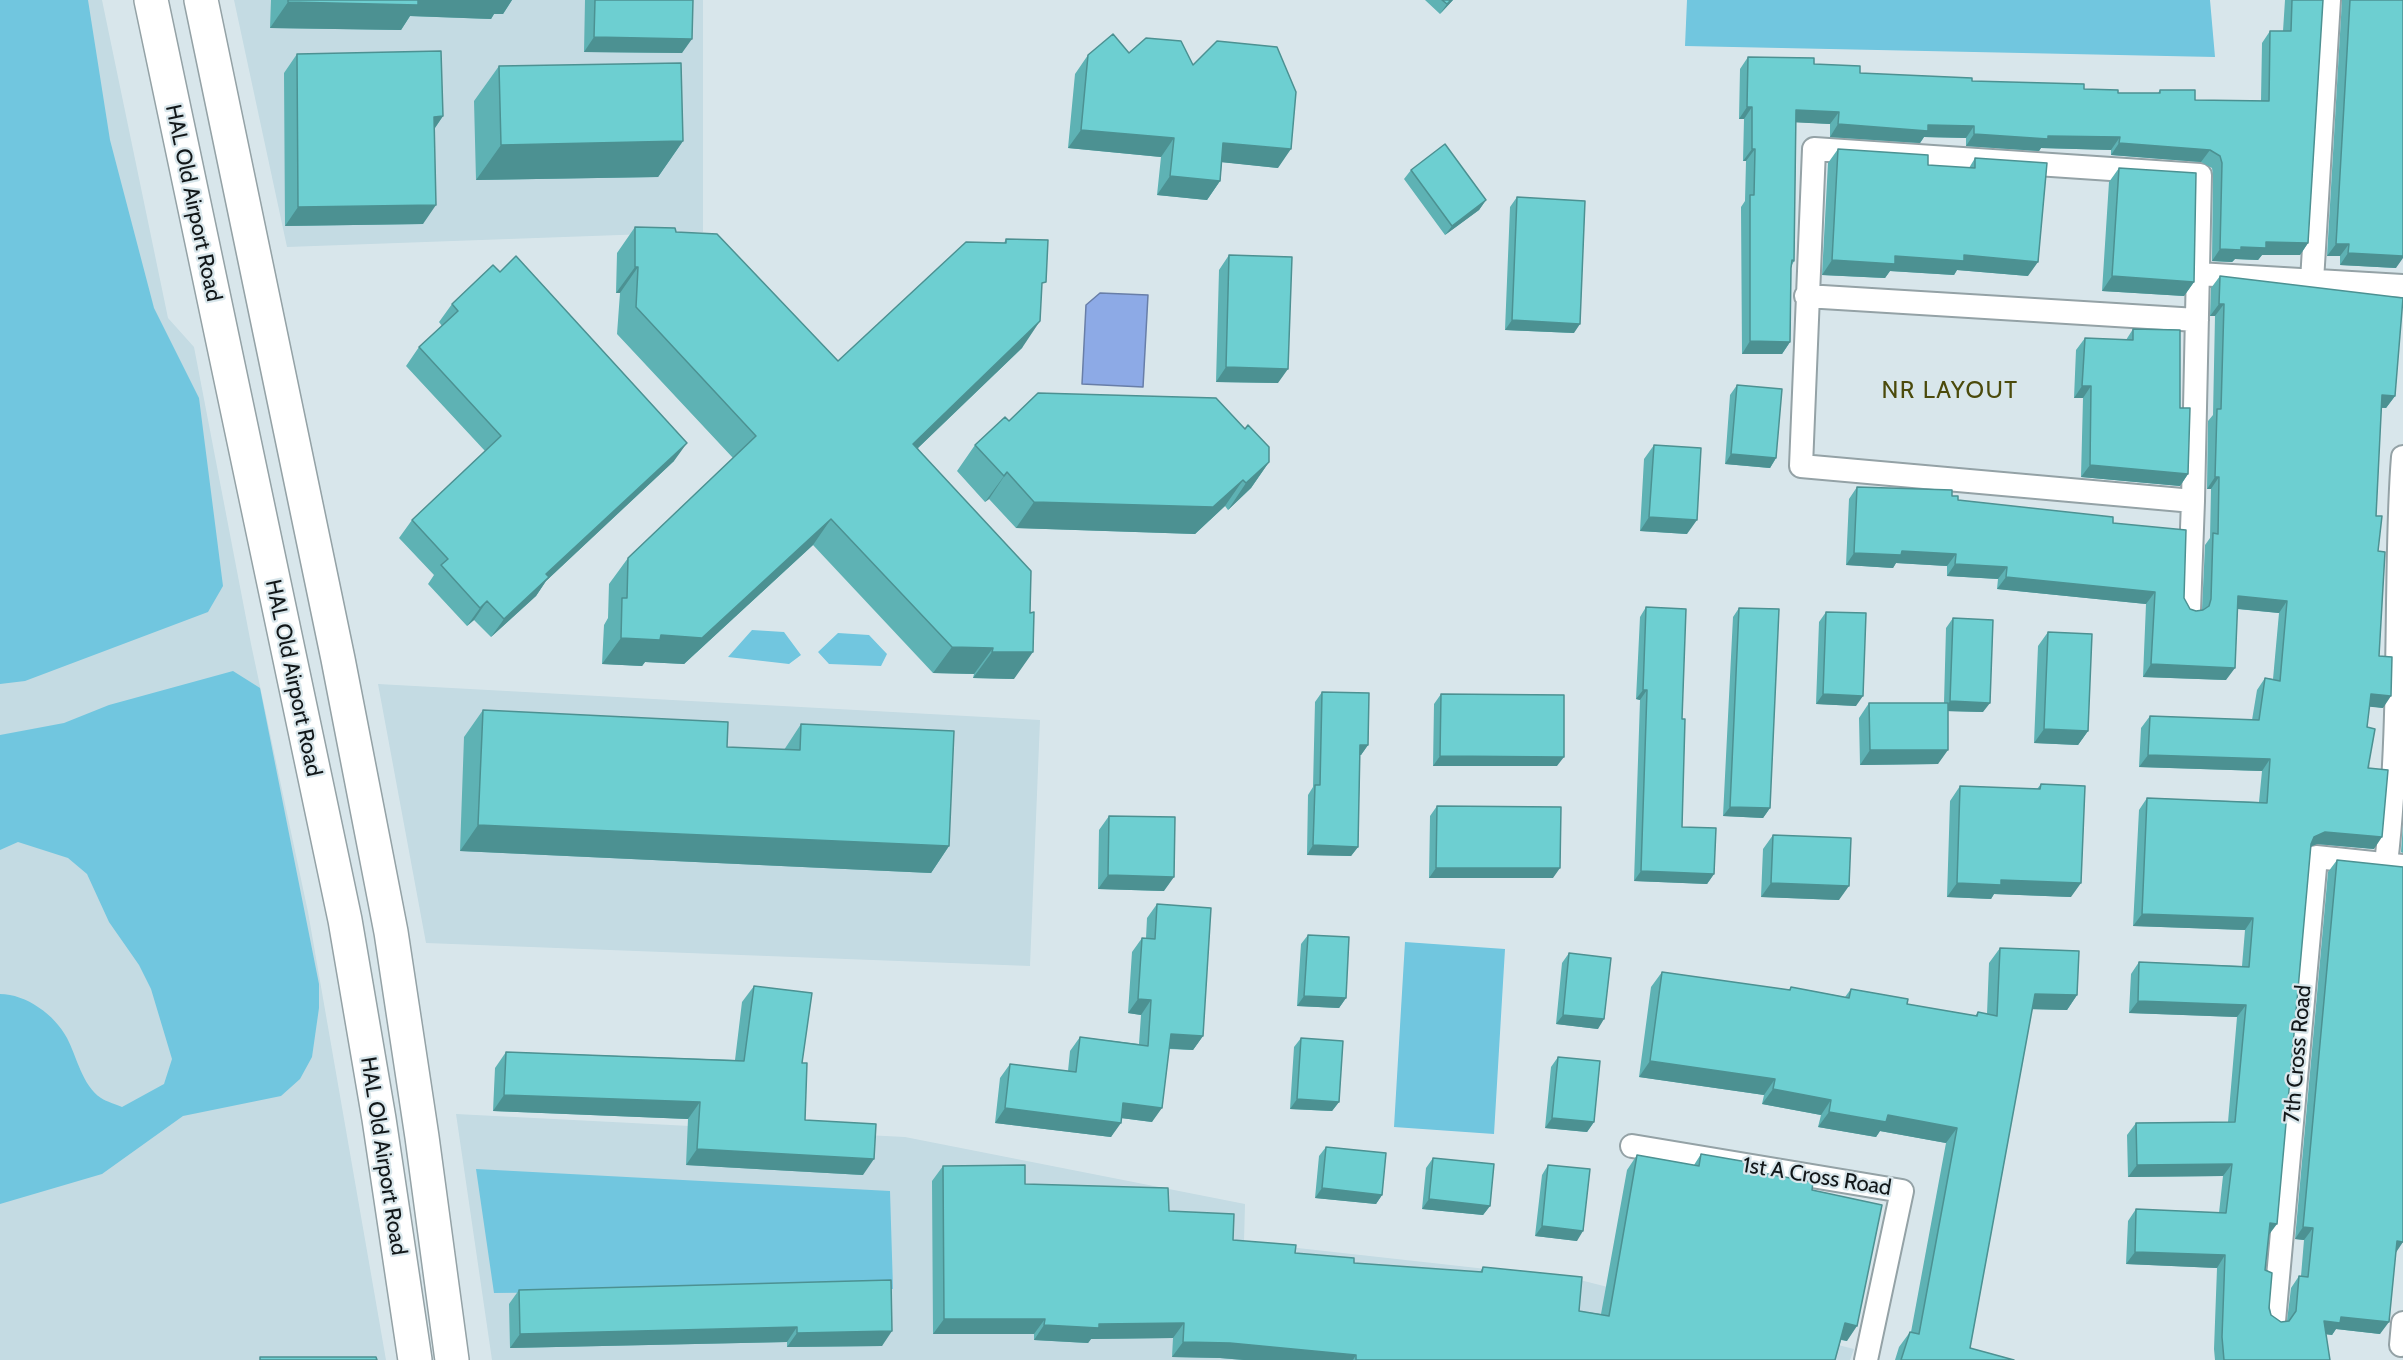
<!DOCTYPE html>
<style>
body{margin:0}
canvas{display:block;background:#d8e6eb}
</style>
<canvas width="2403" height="1360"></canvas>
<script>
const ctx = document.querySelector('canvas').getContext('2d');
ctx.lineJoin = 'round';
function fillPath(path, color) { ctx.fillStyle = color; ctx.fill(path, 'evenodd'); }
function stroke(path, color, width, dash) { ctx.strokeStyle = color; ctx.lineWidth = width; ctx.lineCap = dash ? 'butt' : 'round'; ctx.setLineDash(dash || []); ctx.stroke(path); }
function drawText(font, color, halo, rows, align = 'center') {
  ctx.font = font + ' Cabin,sans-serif'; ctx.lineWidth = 4.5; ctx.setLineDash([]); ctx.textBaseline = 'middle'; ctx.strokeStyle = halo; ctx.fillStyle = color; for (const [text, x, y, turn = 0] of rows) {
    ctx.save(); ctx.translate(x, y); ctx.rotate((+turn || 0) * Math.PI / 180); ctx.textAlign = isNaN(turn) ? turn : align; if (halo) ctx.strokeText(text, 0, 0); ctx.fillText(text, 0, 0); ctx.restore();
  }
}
fillPath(new Path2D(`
 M0,0h102l66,318 26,29 57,297 57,268 78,448h-386z
 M234,0h469v232l-416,15z
 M378,684l662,36 -10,246 -604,-23z
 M456,1114l449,23 340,67 -1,38 332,37 278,70 -4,11h-1358z`), '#c4dbe3');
fillPath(new Path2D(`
 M0,0h88l22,140 44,168 45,90 24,188 -15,26 -183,69 -25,3z
 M1687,0h523l5,57 -530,-11z
 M752,630l32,2 17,23 -12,9 -61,-7z
 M838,633l31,2 18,19 -6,12 -52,-2 -11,-12z
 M233,671l27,17 59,296v24l-7,49 -12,22 -19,17 -98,20 -81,58 -102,30v-210c26,0 55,21 67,44 10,19 15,47 34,60 6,4 15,6 21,9l42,-23 8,-25 -21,-70 -12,-24 -30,-43 -22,-48 -19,-16 -50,-16 -18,8v-115l64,-12 45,-18z
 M1405,942l100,7 -11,185 -100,-7z
 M476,1169l414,22 3,98 -399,4z`), '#71c6df');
const water = new Path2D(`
 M1100,293l48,2 -5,92 -61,-3 4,-79z`);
fillPath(water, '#8daae6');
stroke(water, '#687ea8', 1.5);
const minor = new Path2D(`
 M2198,274l205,12
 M2312,281l17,-281
 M1806,296l391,24
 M2189,610l4,-109 7,-326 -386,-26 -13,317 392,35
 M2386,864c10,-87 11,-173 12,-261 1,-48 1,-98 5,-146
 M1632,1146l270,45 -36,169
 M2274,1321l42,-464 87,9
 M2401,1345l2,-22`);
const primary = new Path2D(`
 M151,0l194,920 34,199 36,241
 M201,0l137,659 53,273 31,205 30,223`);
stroke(minor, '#94a2a6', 26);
stroke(primary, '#94a2a6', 36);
stroke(minor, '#fff', 22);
stroke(primary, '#fff', 33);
fillPath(new Path2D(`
 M271,0h241l-9,14h-9l-3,5 -81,-3 -9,14 -131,-2z
 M585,0h108l-11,53 -98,-1z
 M1425,0h28l-13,14z
 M2285,0h38l-15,243 -8,12h-38l-4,5 -23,-1 -3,3 -20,-1 1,-86 -1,-7 -11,-6 -90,-7v-5l-70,-2 -2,3 -73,-5v-8l-42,-1 -4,6 -90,-6v-13l-34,-2 -2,139 -2,4 -1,3 -1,74 -8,12h-40l-1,-147 4,-6 1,-40h-3l1,-42h-5l1,-50 8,-12 66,7 46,9 224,16 34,4h40l2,-3 35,10 66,1 1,-58 8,-12h13z
 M2342,0h61l-7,268 -56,-3v-9h-13z
 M1129,53l64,12 85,103 -56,-6 -2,19 -13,19 -50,-5 4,-38 -93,-9 7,-74 13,-19z
 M297,54l146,62 -8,12 -12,96 -138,2 -1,-153z
 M499,66l184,75 -25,36 -182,3 -2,-79z
 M1838,149l90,16 41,3 6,-10 53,118 -71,-6 -3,5 -64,-4 -5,7 -63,-3 6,-112z
 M2119,168l75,114 -10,14 -82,-5 7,-109z
 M1411,170l75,30 -7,10 -34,25 -41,-56z
 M1517,197l57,136 -69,-3 5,-123z
 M635,227l41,5 162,129 166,-118 2,-4 36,49 -20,60 -104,100 96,231 -41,-1 1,-4 -41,-1 -120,-128 -129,119 -39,-2 -3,4 -40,-2 2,-39 4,-7 1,-34 19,-26 105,-100 -116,-124 3,-41h-4l1,-40z
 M1229,255l49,128 -62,-1 3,-112z
 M2220,276l175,120 -9,12h-5l-5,108 3,140 4,52 -14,-2 -2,21 7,122 -57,-5 -6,2 -46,424 6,45 10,7 6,-1 4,-33 8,-12h2l3,-36 -9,-1 33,-367 9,-12 59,391 -16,83 -44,-5 -4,6 -6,-1 4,26h-115l-1,-11 3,-81 -91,-4 2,-43 8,-12 83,4 4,-37 -95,1 -1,-42 9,-12 92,-1 9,-105 -108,-4 2,-39 8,-12 103,4 3,-36 -112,-4 6,-116 8,-12 112,4 3,-31 -123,-4 2,-39 9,-12 102,4 5,-30 8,-12 8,1 6,-66 -42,-4 -11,71 -83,-3 3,-73 -149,-15 1,-10 -51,-3v-10l-51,-3 -3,5 -47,-3 3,-66 8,-12 95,9 6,4 155,23 71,75 6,11 6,2 6,-1 3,-65 5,-7 1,-49h-4l1,-68 5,-6 2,-99h-5l1,-28z
 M452,304l222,157 -128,120 -10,15 -45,41 -17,-17 -7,6 -39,-42 6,-9 -35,-37 13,-18 73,-69 -79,-85 13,-19 23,-21 -3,-4z
 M2133,329l47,79 8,66 -8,12 -99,-9 2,-79h-9l2,-48 9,-12 41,2z
 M1737,385l39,73 -6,10 -45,-4 5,-69z
 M1009,421l260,41 -18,26 -23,22 -3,-4 -30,28 -179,-6 -27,-29 -4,3 -28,-31 18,-26z
 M1654,445l33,89 -47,-3 4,-72z
 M1646,607l36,112v108l32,47 -7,10 -73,-3 6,-181 -4,-1 4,-82z
 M1739,608l31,200 -7,10 -40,-2 10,-199z
 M1826,612l30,94 -40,-2 3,-82z
 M1953,618l30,94 -35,-1 -10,53 -78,1 -1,-47 10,-15h75l2,-75z
 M2048,632l40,99 -10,14 -44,-2 4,-97z
 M1322,692l46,53 -7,10h-1l-2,92 -7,9 -44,-1 1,-60 5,-8 2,-85z
 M1441,694l116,72h-124l1,-62z
 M483,710l244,37 57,3 17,-26 148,122 -18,27 -471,-22 4,-114z
 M2041,784l30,113 -77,-3 -3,5 -44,-2 3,-96 10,-15 77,3z
 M1437,806l116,72h-124l1,-62z
 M1109,816l55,75 -66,-2 1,-59z
 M2403,825v28l-2,-1z
 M1773,835l66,65 -78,-3 2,-48z
 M1157,904l46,132 -10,14 -24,-1 -17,73 -31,-4 -10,19 -116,-14 5,-45 10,-14 58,7 2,-20 10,-14 59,7 2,-29 -13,-2 4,-61 10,-14h4l1,-20z
 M1308,935l38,63 -7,10 -42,-2 4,-62z
 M2000,948l77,47 -10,15 -35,-1 -62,339 44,12h-119l4,-13 11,-15h1l35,-189 -66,-12 -4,6 -58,-10 3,-12 -59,-11 2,-9 -125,-18 12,-90 11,-15 127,18 2,-3 54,10 6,-8 56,15 68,12 3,-4 9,2 2,-51z
 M1569,953l29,76 -42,-5 6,-61z
 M754,986l48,77 3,57 58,55 -177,-10 2,-46 -195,-8 2,-43 11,-16 229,8 7,-58z
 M1301,1038l38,64 -7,9 -42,-2 4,-62z
 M1558,1057l36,65 -7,10 -42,-4 6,-61z
 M1326,1147l56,48 -6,9 -61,-6 4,-42z
 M1701,1154l111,36 35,151 -6,-1 -6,20h-591l-24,-2 -48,-1 1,-19 -82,1 -3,4 -54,-3v-6h-101l-1,-153 11,-15 82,18 144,27 64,29 62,13 59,10 126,9 3,-5 96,44 22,3 26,-144 10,-15 57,10z
 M1433,1158l57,48 -7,9 -61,-6 4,-41z
 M1548,1165l29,76 -42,-5 7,-61z
 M891,1280l-9,66 -95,1v-5l-277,6 -1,-44 10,-14z`), '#5eb2b4');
fillPath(new Path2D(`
 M411,0h101l-9,14h-9l-3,5 -81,-3 -9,14 -131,-2 18,-26z
 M1451,0h2l-13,14 7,-10z
 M594,37l98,2 -10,14 -98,-1z
 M1747,107h5l-8,12h-5z
 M1796,110l43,2 -9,12 -42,-2z
 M443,116l-13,19 4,-18z
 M1838,124l90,1 46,1 -8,12 -42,-1 -4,6 -90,-6z
 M1081,130l93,8 -13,19 -93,-9z
 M1974,134l146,3 -9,13 -70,-2 -2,3 -73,-5z
 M683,141l-25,36 -182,3 25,-35z
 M1223,143l68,6 -13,19 -68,-7z
 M2119,143l91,7 -9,12 -90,-7z
 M1752,149h3l-9,12h-3z
 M1170,176l50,5 -13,19 -50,-5z
 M1486,200l-7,10 -34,25 7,-9z
 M436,205l-13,19 -138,2 13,-19z
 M2266,242l42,1 -8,12h-38l-4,5 -23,-1 -3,3 -20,-1 8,-12 21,-2z
 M2336,244h13l-9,12h-13z
 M2348,253l55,3v2l-7,10 -56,-3z
 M1964,255l74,7 -10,14 -71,-6 -3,5 -64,-4 -5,7 -63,-3 10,-15 63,-4z
 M635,267h3l-18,26h-4z
 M2112,276l82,6 -10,14 -82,-5z
 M2219,304h5l-9,12h-5z
 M1512,320l68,4 -6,9 -69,-3z
 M1040,321l-18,27 -127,122 18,-26z
 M1750,341l40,1 -8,12h-40z
 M1226,367l62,2 -10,14 -62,-1z
 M2082,386h9l-8,12h-9z
 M2382,395l13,1 -9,12 -13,-1z
 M687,443l-13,18 -128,120 -10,15 -45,41 13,-18 42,-45z
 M1731,454l45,4 -6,10 -45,-4z
 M1269,462l-18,26 -23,22 18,-27z
 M2090,465l98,9 -8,12 -99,-9z
 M1007,472l-18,27 -4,3 19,-26z
 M2215,477h4l-8,12h-4z
 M1243,480l-18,26 -30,28 -179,-6 18,-26z
 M1649,517l48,3 -10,14 -47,-3z
 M831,519l-18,26 -129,119 -39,-2 -3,4 -40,-2 19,-26 40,-3z
 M1902,551l54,3 -9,12 -51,-3 -3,5 -47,-3 8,-12z
 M1955,564l52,3 -9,12 -51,-3z
 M2006,577l149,15 -9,12 -149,-15z
 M2238,596l49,5 -8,12 -50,-5z
 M487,601l-13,19 -7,6 13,-18z
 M952,647l41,1 -19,26 -41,-1z
 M992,652h41l-19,27 -41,-1z
 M2151,664l84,4 -9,12 -83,-3z
 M1643,690h4l-7,10 -4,-1z
 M1823,694l40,2 -7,10 -40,-2z
 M2371,694l20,2 -8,12 -21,-2z
 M1950,701l40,2 -7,9 -40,-1z
 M2044,729l44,2 -10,14 -44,-2z
 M1360,745h8l-7,10h-8z
 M1870,750h78l-10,14 -78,1z
 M2148,755l122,4 -8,12 -123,-4z
 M1440,756l124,1 -7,9h-124z
 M1730,807l40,1 -7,10 -40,-2z
 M478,825l471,21 -18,27 -471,-22z
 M2325,832l57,5 -8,12 -57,-5 -12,5 9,-12z
 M1313,845l45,2 -7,9 -44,-1z
 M1436,868h124l-7,10h-124z
 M1641,871l73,3 -7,10 -73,-3z
 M1108,875l66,2 -10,14 -66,-2z
 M2001,880l80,3 -10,14 -77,-3 -3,5 -44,-2 10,-14z
 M1771,883l78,3 -10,14 -78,-3z
 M2142,914l111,4 -8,12 -112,-4z
 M2035,994l42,1 -10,15 -43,-1z
 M1304,996l42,2 -7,10 -42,-2z
 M1138,999l13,1 -10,15 -13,-2z
 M2138,1001l108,4 -9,12 -108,-4z
 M1563,1015l41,4 -6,10 -42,-5z
 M1171,1034l32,2 -10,14 -32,-2z
 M1650,1061l125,18 -11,16 -125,-18z
 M1773,1089l58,11 -10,15 -59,-11z
 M504,1095l196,7 -12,17 -195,-8z
 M1297,1099l42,3 -7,9 -42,-2z
 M1123,1103l39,5 -10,14 -39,-5z
 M1005,1108l116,15 -10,14 -116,-14z
 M1829,1112l59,3 69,13 -11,15 -66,-12 -4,6 -58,-10z
 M1552,1118l42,4 -7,10 -42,-4z
 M697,1149l177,10 -11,16 -177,-10z
 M2232,1164l-9,12 -95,1 9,-12z
 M1322,1188l60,7 -6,9 -61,-6z
 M1429,1199l61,7 -7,9 -61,-6z
 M2270,1223l7,1 -9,12z
 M1542,1226l41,5 -6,10 -42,-5z
 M2303,1227l10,1 -9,12 -9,-1z
 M2397,1241l6,1 -8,12z
 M2135,1252l90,3 -8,13 -91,-4z
 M2341,1317l48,5 -9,12 -44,-5 -4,6 -17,-2 9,-12z
 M944,1319h101l-11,15h-101z
 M1184,1323l-11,15 -82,1 -3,4 -54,-3 10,-15z
 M1845,1323l12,3 -10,15 -12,-3z
 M797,1327l-10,15 -277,6 10,-14z
 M892,1331l-10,15 -95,1 10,-14z
 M1183,1342l47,1 126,12 -3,5h-109l-24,-2 -48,-1z`), '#4c9192');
const building = new Path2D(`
 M288,0h130v5l-130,-3z
 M595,0h98l-1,39 -98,-2z
 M1442,0h9l-4,4z
 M2292,0h31l-15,243 -42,-1v6l-25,-1v3l-21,-1 2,-86 -2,-7 -10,-6 -91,-7 1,-6 -72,-1v3l-74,-5v-8l-46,-1v6l-90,-7 1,-12 -43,-2 -2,151 -2,-1 -1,8 -1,74 -40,-1v-146h4l1,-46h-3v-42h-5l1,-50 66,1v6l46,2v7l112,5v3l112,3v5l34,1v3h42v-3h35v10l74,1 1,-70h21z
 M2350,0h53v256l-55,-3 1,-9h-13z
 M1113,34l16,19 17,-15 35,3 12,24 24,-24 60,6 19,45 -5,57 -68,-6 -3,38 -50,-5 4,-38 -93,-8 7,-75z
 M441,51l2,65 -9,1 2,88 -138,2 -1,-153z
 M681,63l2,78 -182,4 -2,-79z
 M1445,144l41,56 -34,26 -41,-56z
 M1838,149l90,6v10l47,3v-10l72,5 -9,99 -74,-7v6l-69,-5v8l-63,-4z
 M2119,168l77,5 -2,109 -82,-6z
 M1517,197l68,4 -5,123 -68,-4z
 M635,227l40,1 1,4 41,2 121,127 128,-119 40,1v-4l42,1 -2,42 -4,1 -2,38 -127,123 118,127 -1,42 4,-1 -1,40h-41l1,-4 -41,-1 -121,-128 -129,119 -41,-3 -1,5 -39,-2 1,-40h5l1,-40 128,-122 -120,-129 2,-40h-3z
 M1229,255l63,2 -4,112 -62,-2z
 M516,256l171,187 -141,131 3,3 -45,42 -17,-18 -7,7 -39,-43 7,-6 -36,-39 89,-84 -82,-89 39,-36 -6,-7 41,-39 7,7z
 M2220,276l183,22 -8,98 -13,-1 -6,121h6l-4,35 7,1 -6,104 13,1 -1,39 -20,-2 -4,33 8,2 -7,39 20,2 -6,67 -57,-5 -11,5 -3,7 -34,380 -7,-1 -5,47 7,3 -3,35 2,7 10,7 8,-1 7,-10 3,-35 9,1 5,-49 -10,-1 34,-367 66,7v375l-6,-1 -8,81 -48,-5 -1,6 -16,-2 6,39h-106l-2,-23 3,-82 -90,-3 1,-43 90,4 6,-49 -95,1 -1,-42 99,-1 11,-117 -108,-4 1,-39 110,5 4,-49 -111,-4 5,-116 120,5 3,-44 -122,-4 2,-39 109,4 6,-42 15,3 7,-80 -49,-5 -3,72 -84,-4 4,-72 -149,-15 1,-10 -52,-3 1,-10 -54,-3 -1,4 -47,-2 3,-66 95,3v6h6v4l155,17v6l73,7 -2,68 6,11 6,2 7,-1 6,-4 2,-7 2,-66 5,1 1,-57h-4l2,-68h4l3,-105h-5z
 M2133,329l47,1v78h10l-2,66 -98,-9 1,-79h-9l3,-48 48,2z
 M1737,385l45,4 -6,69 -45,-4z
 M1038,393l178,5 29,31 3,-4 21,22v15l-23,21 -3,-3 -30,27 -179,-5 -27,-30 -3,4 -29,-31 30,-28 4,4z
 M1654,445l47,3 -4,72 -48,-3z
 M1646,607l40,2 -4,110h3l-3,108 34,1 -2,46 -73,-3 6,-181h-4z
 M1739,608l40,1 -9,199 -40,-1z
 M1826,612l40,1 -3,83 -40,-2z
 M1953,618l40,2 -3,83 -40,-2z
 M2048,632l44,2 -4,97 -44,-2z
 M1322,692l47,1 -1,52h-8l-2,102 -45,-2 2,-60h5z
 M1441,694l123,1v62l-124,-1z
 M1869,703h79v47h-78z
 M483,710l245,12 -1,25 73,3 1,-26 153,7 -5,115 -471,-21z
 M2041,784l44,2 -4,97 -80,-3v5l-44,-2 3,-97 80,3z
 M1437,806l124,1 -1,61h-124z
 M1109,816l66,1 -1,60 -66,-2z
 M1773,835l78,3 -2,48 -78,-3z
 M1157,904l54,4 -8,128 -32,-2 -9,74 -39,-5 -2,20 -116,-15 5,-44 66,8 4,-35 68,9 3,-46 -13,-1 4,-61 13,1z
 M1308,935l41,2 -3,61 -42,-2z
 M2000,948l79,3 -2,44 -42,-1 -65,354 44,12h-113l9,-28 9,2 38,-206 -69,-13 -2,7 -57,-10 2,-12 -58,-11 2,-10 -125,-18 12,-89 128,18 1,-3 58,11 2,-9 57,10 -1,5 70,12 1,-4 19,4z
 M1569,953l42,5 -7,61 -41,-4z
 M754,986l58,7 -10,70h5l-2,57 71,4 -2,35 -177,-10 3,-47 -196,-7 2,-43 238,9z
 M1301,1038l42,3 -4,61 -42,-3z
 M1558,1057l42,4 -6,61 -42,-4z
 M1326,1147l60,6 -4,42 -60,-7z
 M1701,1154l52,9 -2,8 62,11 -1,8 70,15 -25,121 -12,-3 -10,37h-479v-5l-126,-12 -47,-1 1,-19 -85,1v4l-55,-3 1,-6h-101l-1,-153 82,-1v19l143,4 1,23 65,3 -1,26 63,5 -1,8 59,5v5l128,9 1,-5 99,10 -3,34 30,5 28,-161 62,11z
 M1433,1158l61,6 -4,42 -61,-7z
 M1548,1165l42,4 -7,62 -41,-5z
 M891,1280l1,51 -95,2v-6l-277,7 -1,-44z
 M260,1357h116l1,3h-117z`);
fillPath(building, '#6dcfd1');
stroke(building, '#4c9192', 1.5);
drawText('22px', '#121719', '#d8e6eb', [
 ["HAL Old Airport Road",193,203,78],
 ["HAL Old Airport Road",293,678,78],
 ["7th Cross Road",2298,1054,-85],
 ["HAL Old Airport Road",383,1156,81],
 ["1st A Cross Road",1817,1177,9]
]);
ctx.letterSpacing = '1.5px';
drawText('24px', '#4b4a0b', '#d8e6eb', [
 ["NR LAYOUT",1950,391]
]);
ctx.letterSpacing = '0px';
</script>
